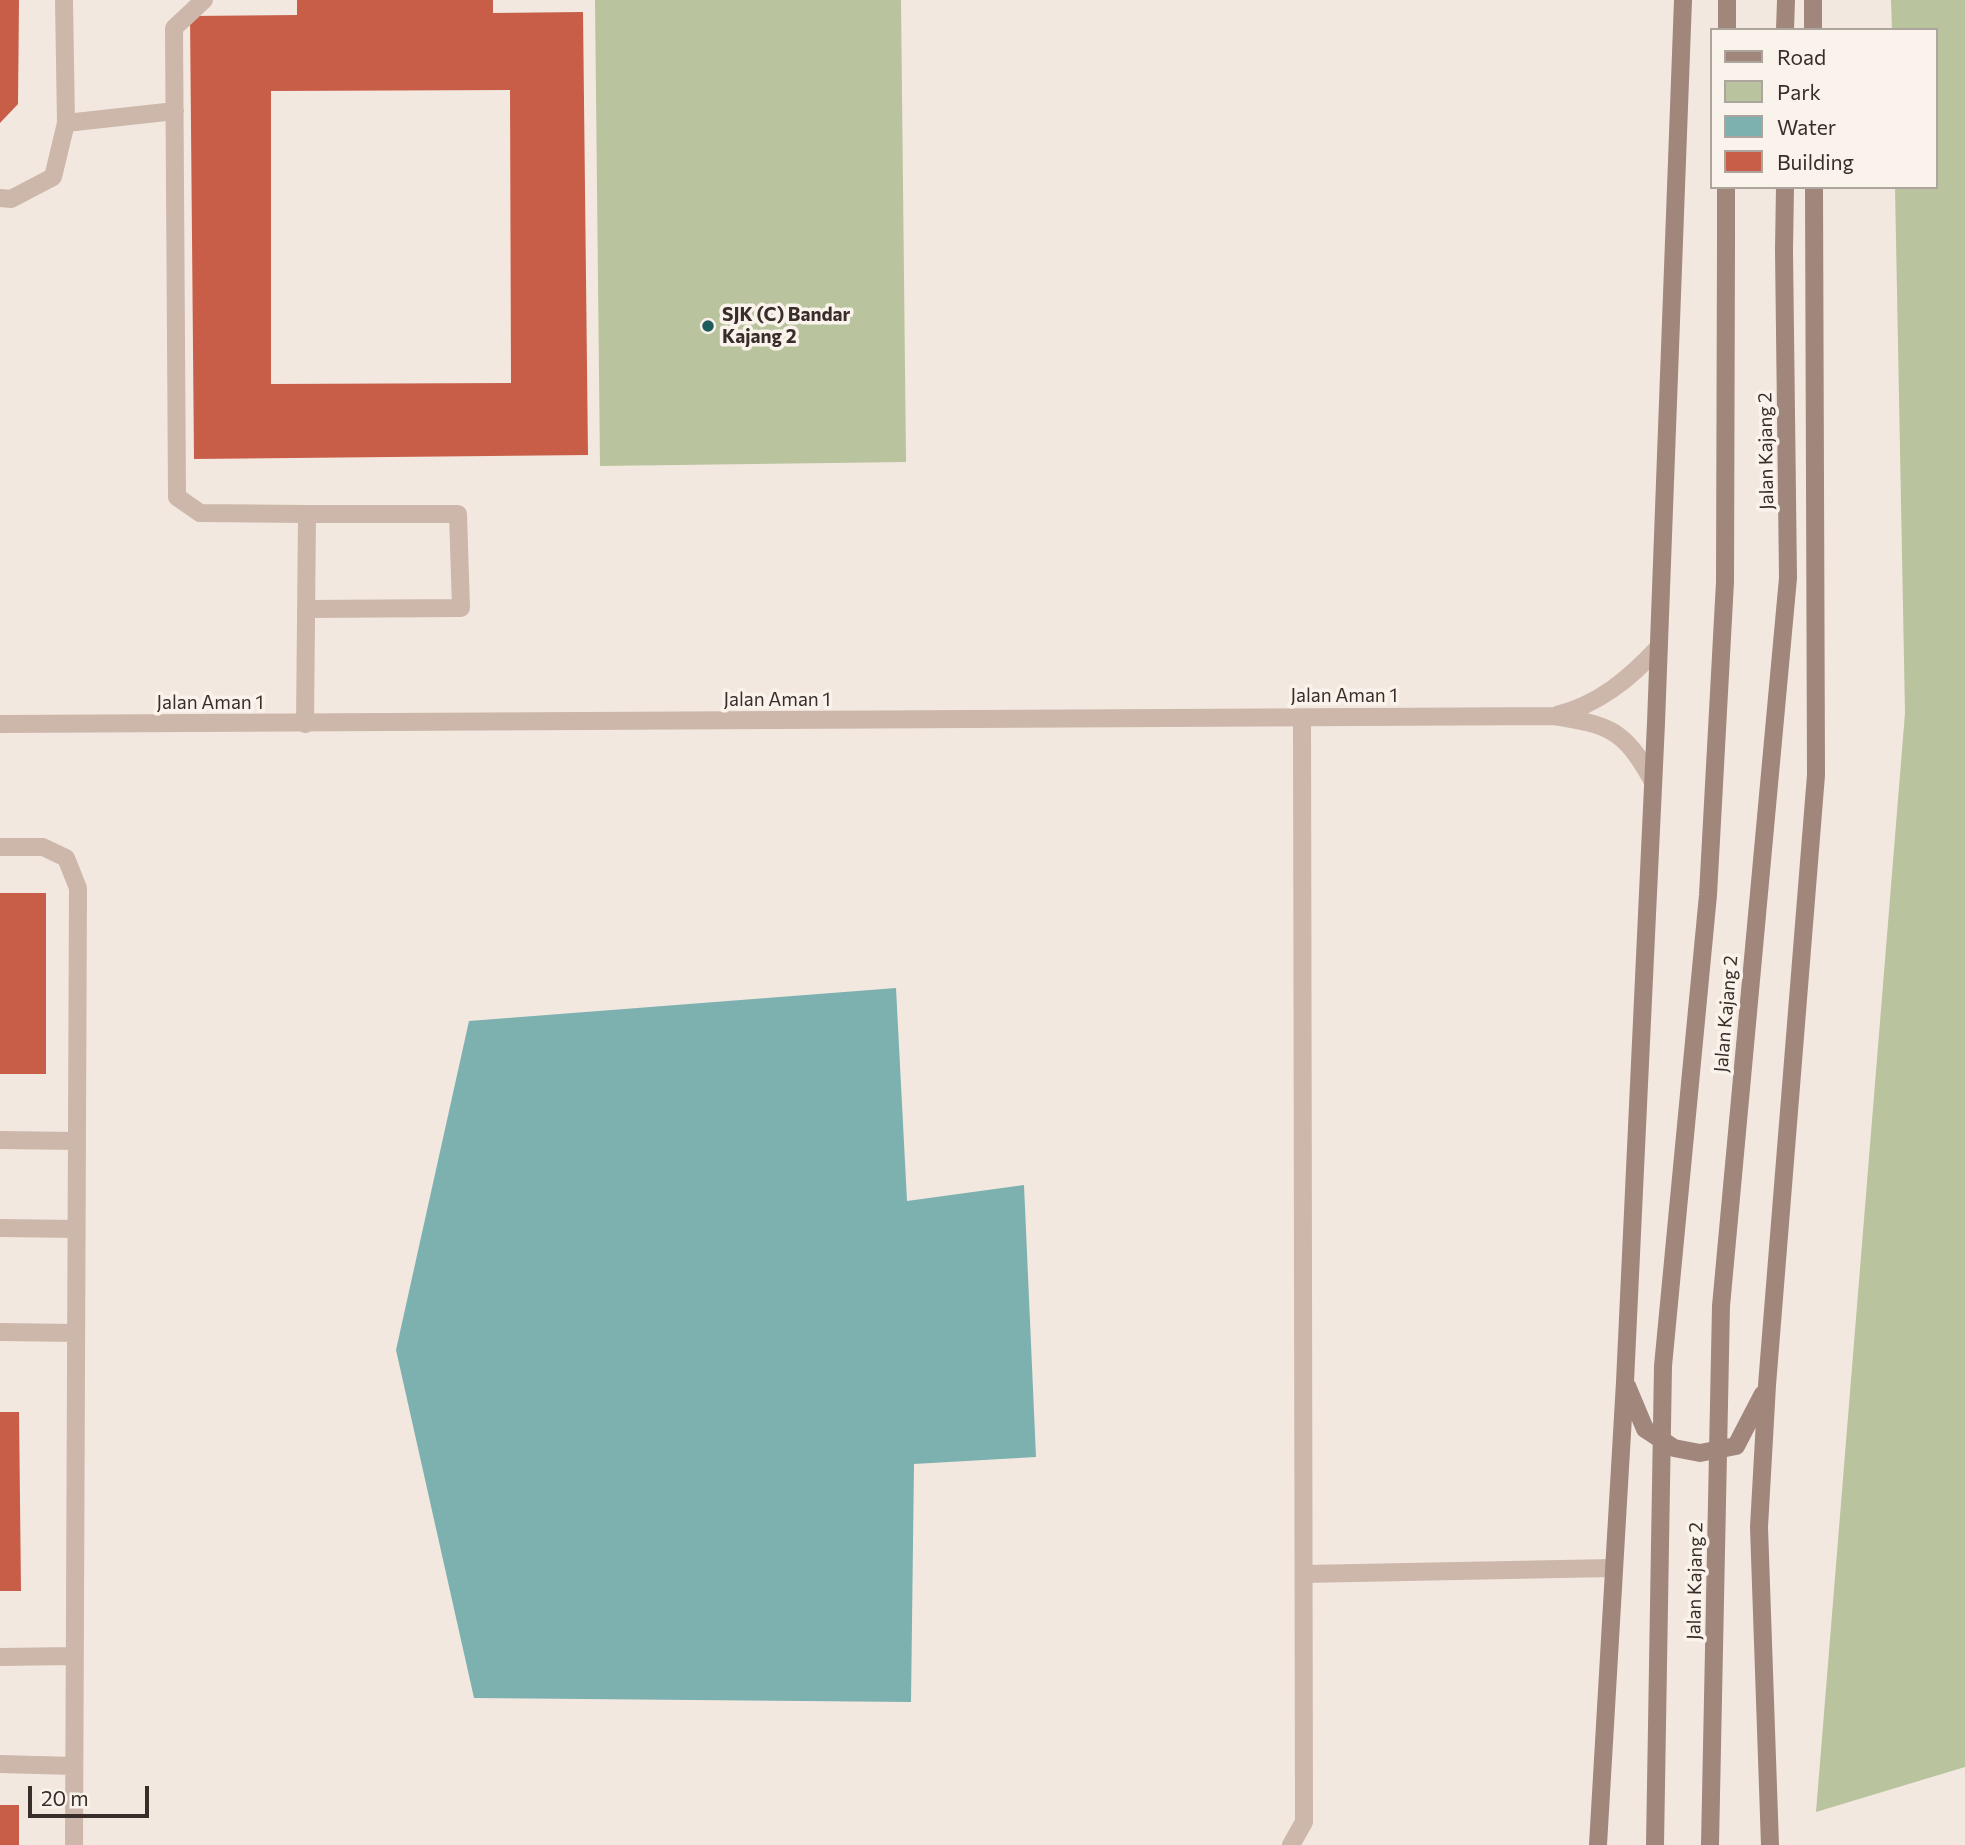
<!DOCTYPE html>
<style>
body{margin:0}
#map{position:relative;width:1965px;height:1845px;overflow:hidden;background:#f3e8df;font-family:Commissioner,sans-serif}
canvas{display:block}
.legend{position:absolute;left:1710px;top:28px;width:228px;height:161px;box-sizing:border-box;background:#faf3eb;border:2px solid #ada49e;margin:0;padding:9px 12px;list-style:none;font-size:21px;color:#392d2a}
.legend li{display:flex;align-items:center;gap:14px;height:35px}
.legend b{width:35px;border:2px solid #ada49e}
.scale{position:absolute;left:28px;top:1786px;width:121px;height:32px;box-sizing:border-box;border:4px solid #392d2a;border-top:0;padding-left:9px;font-size:21px;line-height:24px;white-space:nowrap;color:#392d2a;-webkit-text-stroke:5px #faf3eb;paint-order:stroke}
</style>
<div id="map">
<canvas width="1965" height="1845"></canvas>
<ul class="legend">
<li><b style="height:9px;background:#a0867b"></b>Road</li>
<li><b style="height:19px;background:#b9c39e"></b>Park</li>
<li><b style="height:19px;background:#7db1b0"></b>Water</li>
<li><b style="height:19px;background:#c85e48"></b>Building</li>
</ul>
<div class="scale">20 m</div>
</div>
<script>
const ctx = document.querySelector('canvas').getContext('2d');
ctx.lineJoin = 'round';
function fillPath(path, color) { ctx.fillStyle = color; ctx.fill(path, 'evenodd'); }
function stroke(path, color, width, dash) { ctx.strokeStyle = color; ctx.lineWidth = width; ctx.lineCap = dash ? 'butt' : 'round'; ctx.setLineDash(dash || []); ctx.stroke(path); }
function drawText(font, color, halo, rows, align = 'center') {
  ctx.font = font + ' Commissioner,sans-serif'; ctx.lineWidth = 7; ctx.setLineDash([]); ctx.textBaseline = 'middle'; ctx.strokeStyle = halo; ctx.fillStyle = color; for (const [text, x, y, turn = 0] of rows) {
    ctx.save(); ctx.translate(x, y); ctx.rotate((+turn || 0) * Math.PI / 180); ctx.textAlign = isNaN(turn) ? turn : align; if (halo) ctx.strokeText(text, 0, 0); ctx.fillText(text, 0, 0); ctx.restore();
  }
}
fillPath(new Path2D(`
 M595,0h306l5,462 -306,4z
 M1891,0h74v1767l-149,45 89,-1099 -10,-526h40v-157h-43z`), '#b9c39e');
fillPath(new Path2D(`
 M896,988l11,213 117,-16 12,272 -122,7 -3,238 -437,-4 -78,-348 73,-329z`), '#7db1b0');
fillPath(new Path2D(`
 M0,0h19l-1,104 -18,19z
 M297,0h196v13l90,-1 5,443 -394,4 -4,-443 107,-1zM510,90l1,293 -240,1v-293z
 M0,893h46v181h-46z
 M0,1412h19l2,179h-21z
 M0,1805h19v40h-19z`), '#c85e48');
stroke(new Path2D(`
 M204,0l-30,28 3,469 23,16 107,1 -2,210
 M66,123l109,-12
 M306,609l155,-1 -3,-94h-151
 M0,847h43l23,11 12,30 -4,957
 M0,1140l77,1
 M0,1228l76,1
 M0,1332l76,1
 M0,1657l74,-1
 M0,1764l74,2
 M1291,1845l13,-23 -2,-1104`), '#ccb7aa', 18);
stroke(new Path2D(`
 M0,198l11,1 42,-22 13,-54 -2,-123
 M1557,715c42,-11 72,-36 101,-67
 M0,724l1554,-8c55,9 70,13 98,64
 M1304,1574l308,-6`), '#ccb7aa', 18);
stroke(new Path2D(`
 M1813,0v30
 M1727,30v-30
 M1785,30l1,-30
 M1726,240v-53
 M1784,250l1,-63
 M1627,1386l18,43 29,19 26,5 36,-7 27,-52
 M1598,1845l27,-463 31,-659 27,-723
 M1770,1845l-11,-318 8,-142 49,-610 -2,-588`), '#a0867b', 18);
stroke(new Path2D(`
 M1655,1845l8,-479 45,-471 17,-313 1,-342
 M1710,1845l11,-539 67,-728 -4,-328`), '#a0867b', 18);
for (const [x, y, r, color] of [
 [708,326,7,"#1e5c5c"]
]) { const dot = new Path2D(); dot.arc(x, y, r, 0, 2 * Math.PI); ctx.fillStyle = color; ctx.fill(dot); stroke(dot, '#faf3eb', 2.5); }
drawText('bold 19px', '#392d2a', '#faf3eb', [
 ["SJK (C) Bandar",722,315],
 ["Kajang 2",722,337]
], 'left');
drawText('19px', '#392d2a', '#faf3eb', [
 ["Jalan Kajang 2",1766,451,-91],
 ["Jalan Aman 1",1344,696],
 ["Jalan Aman 1",777,700],
 ["Jalan Aman 1",210,703],
 ["Jalan Kajang 2",1726,1014,-85],
 ["Jalan Kajang 2",1695,1581,-89]
]);
</script>
